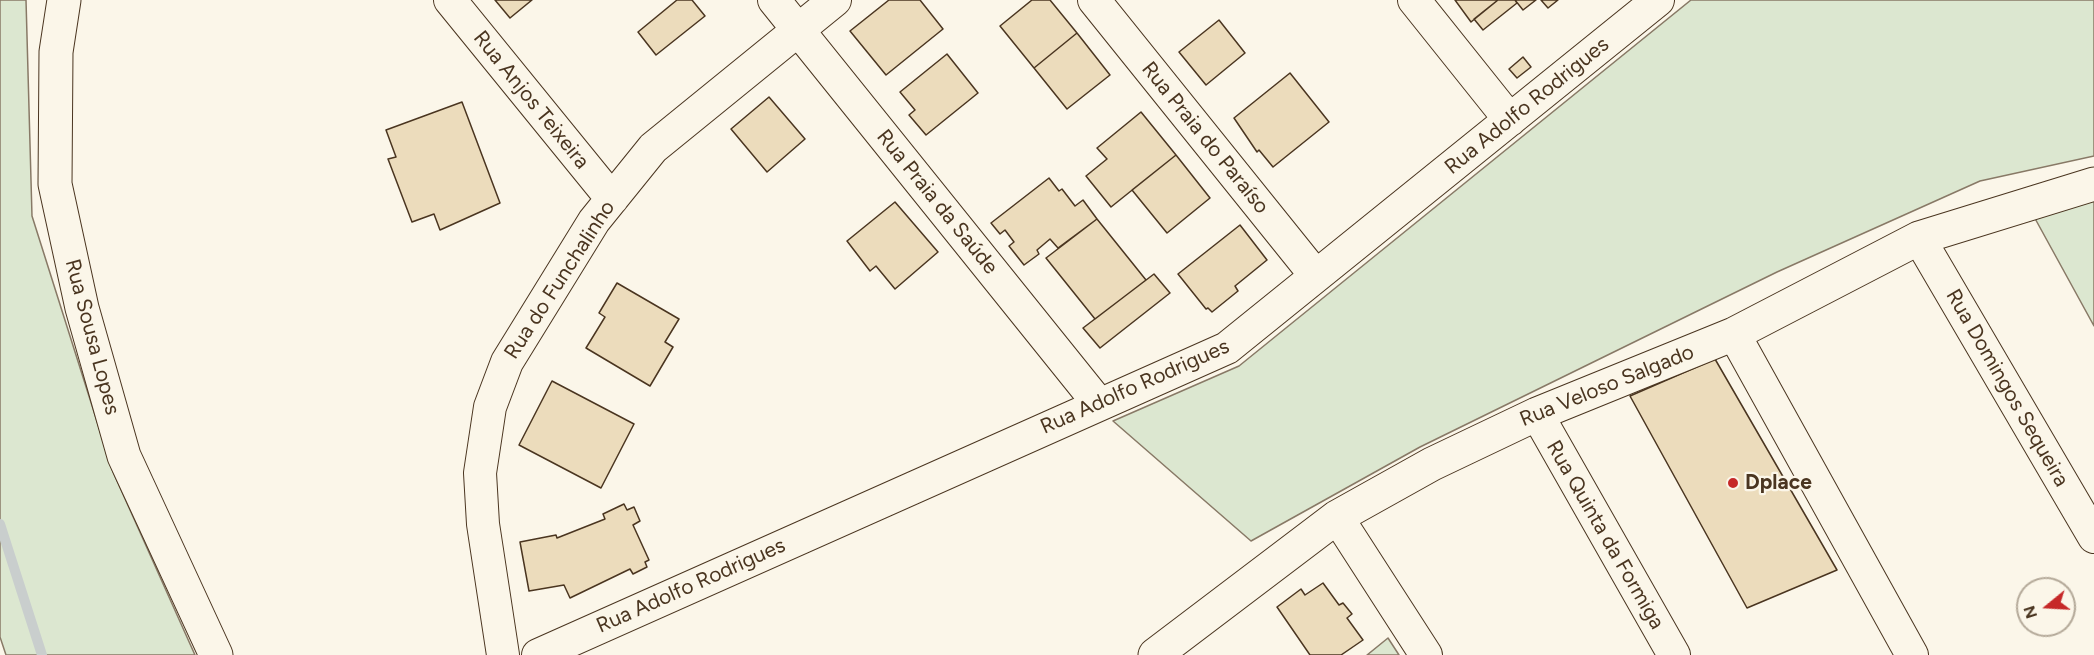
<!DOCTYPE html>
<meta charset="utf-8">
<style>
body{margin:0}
#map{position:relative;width:2094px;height:655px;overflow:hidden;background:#fbf6e9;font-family:Figtree,sans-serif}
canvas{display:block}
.north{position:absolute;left:2016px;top:577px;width:60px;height:60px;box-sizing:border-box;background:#fbf6e9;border:2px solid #b4a999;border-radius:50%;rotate:252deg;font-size:16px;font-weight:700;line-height:24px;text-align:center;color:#4a3520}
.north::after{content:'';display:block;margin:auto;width:21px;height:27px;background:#c62828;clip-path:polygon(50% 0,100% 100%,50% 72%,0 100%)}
</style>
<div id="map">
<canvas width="2094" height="655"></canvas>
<div class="north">N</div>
</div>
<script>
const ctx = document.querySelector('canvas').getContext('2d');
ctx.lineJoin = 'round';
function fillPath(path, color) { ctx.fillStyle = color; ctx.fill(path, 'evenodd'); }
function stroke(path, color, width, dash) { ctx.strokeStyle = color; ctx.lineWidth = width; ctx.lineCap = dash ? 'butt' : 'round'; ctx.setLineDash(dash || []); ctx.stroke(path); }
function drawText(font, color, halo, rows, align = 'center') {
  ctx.font = font + ' Figtree,sans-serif'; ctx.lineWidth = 4.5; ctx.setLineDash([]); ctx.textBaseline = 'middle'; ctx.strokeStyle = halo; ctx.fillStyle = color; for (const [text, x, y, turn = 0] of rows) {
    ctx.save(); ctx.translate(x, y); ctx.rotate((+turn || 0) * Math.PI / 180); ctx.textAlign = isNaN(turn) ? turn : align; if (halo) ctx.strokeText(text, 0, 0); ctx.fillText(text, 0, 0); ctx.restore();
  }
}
const green = new Path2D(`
 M0,0h26l6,216 81,256 82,183h-189l-6,-18z
 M1691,0h403v156l-114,25 -203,91 -357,175 -169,94 -138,-120 126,-55z
 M2094,196v130l-62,-113z
 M1388,638l11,17h-32z`);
fillPath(green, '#dce7d0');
stroke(green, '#887966', 1.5);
stroke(new Path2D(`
 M0,524l42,131`), '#c9cecd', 10);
const building = new Path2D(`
 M495,0h37l-22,18z
 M677,0h15l13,16 -49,39 -18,-23z
 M889,0h31l23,29 -57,46 -36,-44z
 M1032,0h18l27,33 -43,35 -34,-42z
 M1455,0h43l-27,22z
 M1498,0h17l2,3 -34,27 -9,-11z
 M1515,0h21l-13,10z
 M1541,0h17l-10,8z
 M1219,20l26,33 -39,32 -27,-33z
 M1077,33l33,42 -43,34 -33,-41z
 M947,54l31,39 -52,42 -17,-20 6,-5 -15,-18z
 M1523,57l8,10 -14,11 -8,-9z
 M1290,73l39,49 -56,45 -14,-17 -2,2 -23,-34z
 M769,97l36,42 -38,33 -36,-43z
 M462,102l38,101 -60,27 -6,-16 -22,8 -24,-63 8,-2 -10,-27z
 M1141,112l35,43 -65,52 -25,-31 21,-17 -10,-11z
 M1176,155l34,43 -43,35 -35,-43z
 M1049,178l10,13 3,-2 13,17 8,-6 14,19 -39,29 -8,-9 -13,11 2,4 -15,11 -15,-19 5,-4 -9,-12 -5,4 -9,-11z
 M895,202l43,50 -43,37 -19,-23 -6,5 -23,-30z
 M1097,219l49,61 -51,39 -49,-61z
 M1240,225l27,35 -32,26 3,5 -26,21 -4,-4 -2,1 -28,-35z
 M1154,274l16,19 -70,55 -17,-20z
 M617,283l62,36 -14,23 8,5 -23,39 -64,-38 19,-31 -6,-4z
 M1715,359l122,211 -90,38 -117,-212z
 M552,381l82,43 -33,64 -82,-43z
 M624,504l3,6 7,-3 6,14 -7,4 16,35 -4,2 2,5 -14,7 -3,-5 -60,29 -6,-13 -35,6 -9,-49 36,-7 1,3 48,-19 -2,-5z
 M1323,583l16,22 4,-2 9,11 -5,4 16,22 -22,15h-31l-33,-48 24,-18 4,6z`);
fillPath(building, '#ecdcbc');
stroke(building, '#4a3520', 1.5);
const minor = new Path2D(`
 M450,0l162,199
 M774,0l325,404
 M1094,0l222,276
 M1414,0l96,120
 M1919,238l175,299
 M1734,334l178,321
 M1537,414l137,241
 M1337,517l89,138
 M503,655l-20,-131 -3,-51 10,-66 17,-45 87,-141 59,-73 182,-148
 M538,655l689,-307 431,-348`);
const tertiary = new Path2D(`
 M64,0l-8,52 -1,132 27,124 42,148 92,199
 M1155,655l182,-138 95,-53 105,-50 197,-80 185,-96 175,-54`);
stroke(minor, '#4a3520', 34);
stroke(tertiary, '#4a3520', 35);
stroke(minor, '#fbf6e9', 32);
stroke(tertiary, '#fbf6e9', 33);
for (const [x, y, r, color] of [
 [1733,483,6,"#c62828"]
]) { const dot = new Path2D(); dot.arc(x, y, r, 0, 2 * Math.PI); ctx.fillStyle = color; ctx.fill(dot); stroke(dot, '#fbf6e9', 2); }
drawText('21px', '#4a3520', '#fbf6e9', [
 ["Rua Anjos Teixeira",531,100,51],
 ["Rua Adolfo Rodrigues",1527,106,-39],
 ["Rua Praia do Paraíso",1205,138,51],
 ["Rua Praia da Saúde",937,202,51],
 ["Rua do Funchalinho",560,280,-57],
 ["Rua Sousa Lopes",92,337,75],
 ["Rua Veloso Salgado",1607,386,-22],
 ["Rua Adolfo Rodrigues",1135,387,-24],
 ["Rua Domingos Sequeira",2007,388,60],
 ["Rua Quinta da Formiga",1605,535,60],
 ["Rua Adolfo Rodrigues",691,586,-24]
]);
drawText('bold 21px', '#4a3520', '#fbf6e9', [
 ["Dplace",1745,483]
], 'left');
</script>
